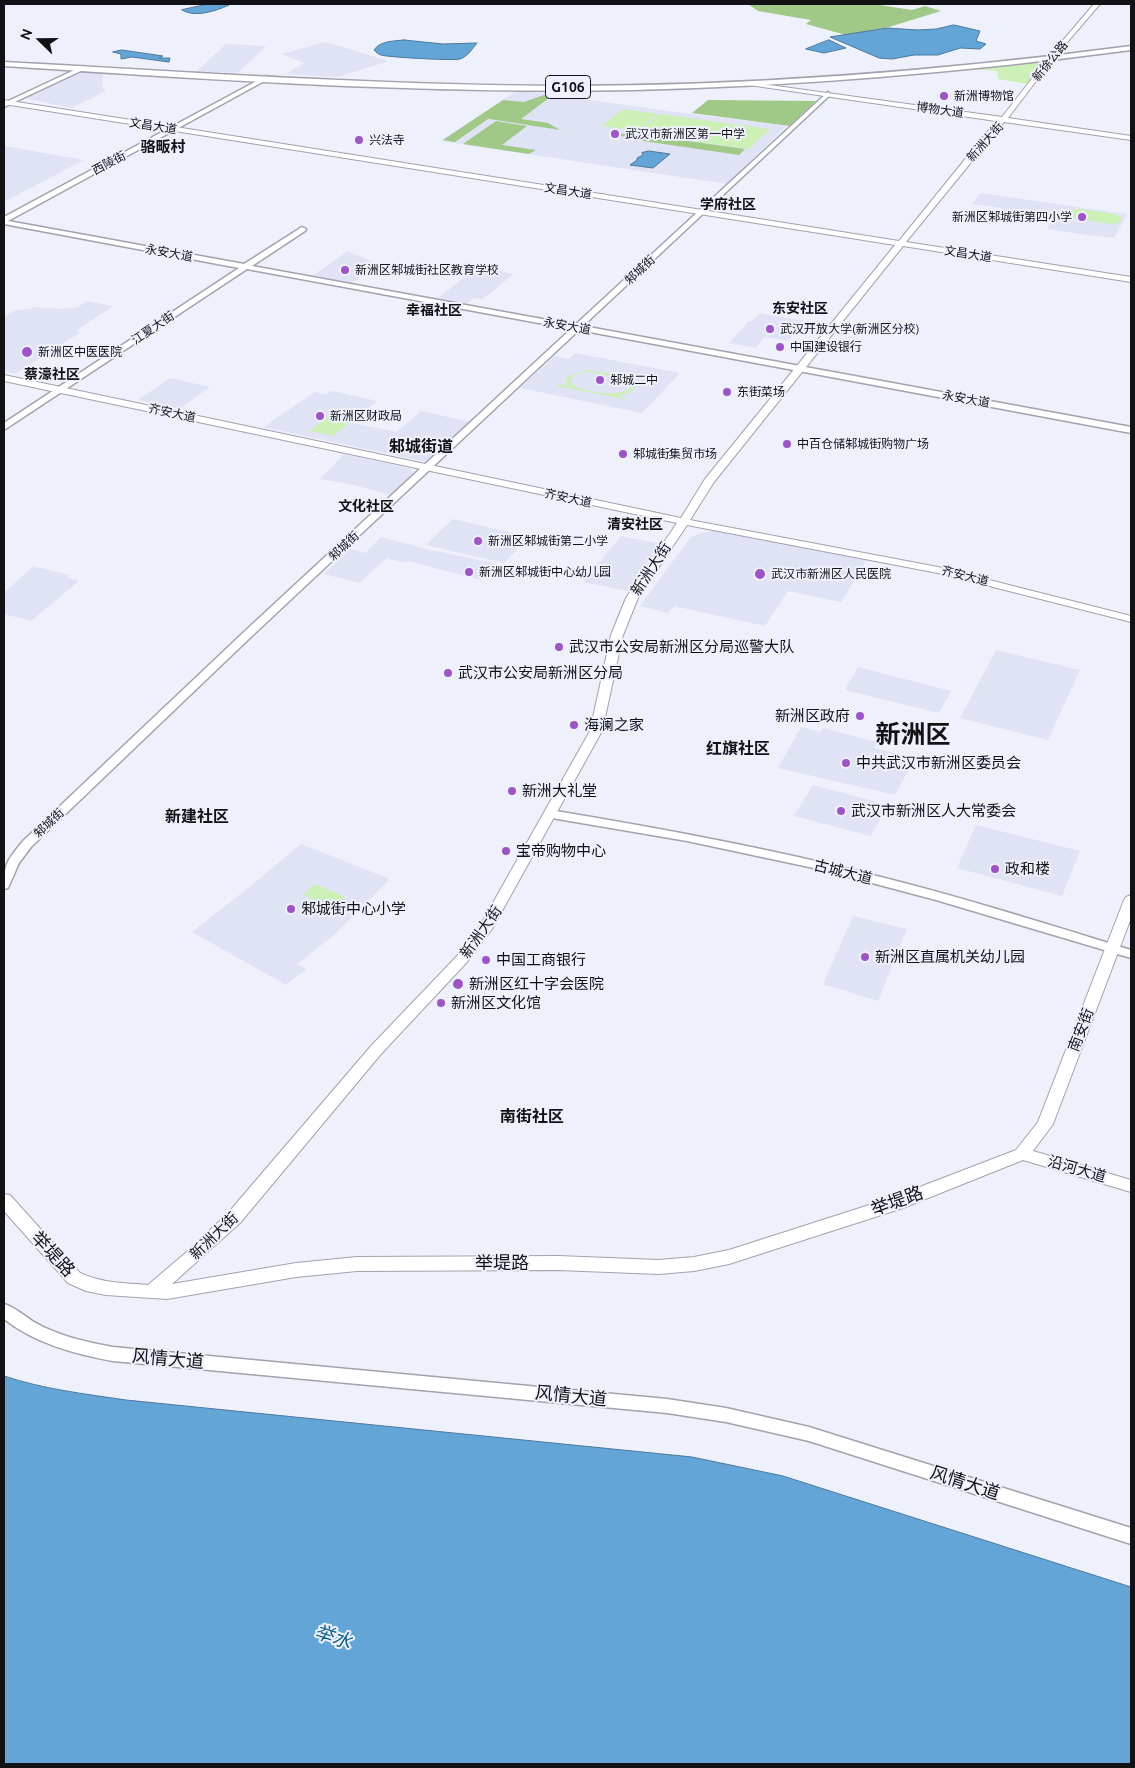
<!DOCTYPE html>
<meta charset="utf-8">
<style>
body{margin:0}
#map{position:relative;width:1135px;height:1768px;overflow:hidden;background:#eef0fc;font-family:Ubuntu,sans-serif}
canvas{display:block}
.frame{position:absolute;inset:0;border:5px solid #121216;pointer-events:none}
.north{position:absolute;left:15px;top:15px;width:50px;height:50px;-webkit-text-stroke:4px #eef0fc;paint-order:stroke;rotate:292deg;font-size:14px;font-weight:700;line-height:20px;text-align:center;color:#121216}
.north::after{content:'';display:block;margin:auto;width:18px;height:22px;background:#121216;clip-path:polygon(50% 0,100% 100%,50% 72%,0 100%)}
</style>
<div id="map">
<canvas width="1135" height="1768"></canvas>
<div class="frame"></div>
<div class="north">N</div>
</div>
<script>
const ctx = document.querySelector('canvas').getContext('2d');
ctx.lineJoin = 'round';
function fillPath(path, color) { ctx.fillStyle = color; ctx.fill(path, 'evenodd'); }
function stroke(path, color, width, dash) { ctx.strokeStyle = color; ctx.lineWidth = width; ctx.lineCap = dash ? 'butt' : 'round'; ctx.setLineDash(dash || []); ctx.stroke(path); }
function drawText(font, color, halo, rows, align = 'center') {
  ctx.font = font + ' Ubuntu,"Noto Sans SC",sans-serif'; ctx.lineWidth = 4; ctx.setLineDash([]); ctx.textBaseline = 'middle'; ctx.strokeStyle = halo; ctx.fillStyle = color; for (const [text, x, y, turn = 0] of rows) {
    ctx.save(); ctx.translate(x, y); ctx.rotate((+turn || 0) * Math.PI / 180); ctx.textAlign = isNaN(turn) ? turn : align; if (halo) ctx.strokeText(text, 0, 0); ctx.fillText(text, 0, 0); ctx.restore();
  }
}
fillPath(new Path2D(`
 M325,42l61,18v2l-49,15 -51,-3 18,-11 -22,-9z
 M226,44l40,2 -28,27 -41,-2z
 M95,70h8l-1,17 4,4 -34,17 -44,-9 1,-4 42,-19z
 M518,90l173,24 95,12 -59,58 -287,-43z
 M5,146l79,14 -80,42z
 M980,193l147,21 -13,24 -27,-3 -40,-6 6,-10 -52,-8 1,-3 -30,-4z
 M348,251l30,13 -26,19 -40,-7z
 M483,263l16,3 -5,4 20,4 -31,25 -9,-1 -8,6 -28,-6z
 M87,301l26,5 -37,25 5,1 -66,42 -11,-3v-54l12,-7 15,-1 2,-2 30,2 15,-2z
 M760,313l45,8 -17,20 -23,-4 -10,11 -26,-5 20,-22h3z
 M575,353l105,20 -38,40 -122,-25 35,-32 14,3z
 M170,378l40,9 -31,22 -41,-9z
 M332,391l45,10 -25,22 44,9 25,-21 50,11 -44,40 -164,-35 52,-35 11,2z
 M344,454l67,15 3,5 -23,21 -41,-11 -30,-5z
 M453,519l76,18 -25,26 -78,-18z
 M720,530l147,29 -26,43 -53,-11 -23,35 -91,-20 -6,7 -28,-7 50,-68 10,-5z
 M621,536l40,8 -33,47 -45,-9z
 M381,537l46,12 70,15 -16,16 -73,-19 -2,2 -19,-5 -28,25 -35,-9 26,-25 15,4z
 M33,566l36,9 -3,2 13,4 -48,40 -27,-7v-21z
 M996,650l84,20 -32,70 -88,-22z
 M858,667l93,24 -12,22 -94,-23z
 M801,727l19,5 3,-4 54,14 -3,6 41,10 -20,37 -117,-27z
 M813,785l75,20 -17,31 -77,-20z
 M976,825l104,26 -18,45 -105,-28z
 M301,844l89,35 -57,57 -36,28 9,5 -20,16 -94,-53 60,-47z
 M853,916l54,13 -29,72 -55,-17z`), '#e0e3f6');
fillPath(new Path2D(`
 M1036,62l8,2 -17,20 -29,-5v-8l-30,-2z
 M623,109l35,5 -21,17 -36,-5z
 M660,114l110,15 -21,20 -113,-16z
 M1080,209l35,5 6,3 1,3 -5,3 2,2 -54,-8 5,-1 -2,-3 3,-3z
 M587,370l39,6 8,5 2,6 -5,5 -12,4 8,2 -2,1 -68,-13 1,-2 10,2 -3,-5 3,-5zM591,372l34,7 5,3 2,5c-10,11 -53,6 -62,-5 2,-9 13,-10 21,-10z
 M340,407l22,5 -29,24 -23,-5z
 M315,884l30,13 -12,11 -30,-13z`), '#ccf0b6');
fillPath(new Path2D(`
 M748,4h125l39,6 13,-4 16,5 -52,16 -43,8 -40,-11 5,-4 -53,-9z
 M544,95h9l-32,24 27,4 12,7 -77,-12 5,1 -33,23 -12,-2 60,-40 21,2z
 M708,100l108,1 -27,25 -97,-13z
 M496,121l31,5 -25,19 34,5 -7,4 -66,-10z
 M631,133l114,16 -6,6 -96,-14 -6,-3 -26,-3z`), '#a0c887');
const water = new Path2D(`
 M208,4l21,1c-13,6 -34,13 -47,5z
 M954,25l26,6 -4,10 10,3 -6,5 -20,-1 -22,7h-24l-22,4 -13,-1 -49,-21 57,-9 31,2 18,-1z
 M404,40l39,4 34,-1c-4,5 -10,14 -17,16 -6,2 -75,-2 -79,-4 -2,0 -6,-4 -7,-5 6,-9 19,-9 30,-10z
 M829,40l17,8 -22,5 -18,-4z
 M122,50l41,6 -4,2h11l-1,4 -37,-5 -11,2v-5l-8,-2z
 M649,151l21,3 -17,14 -23,-3 7,-5v-2l6,-3 -1,-2z
 M4,1376c39,13 81,18 122,24l566,57 91,19 348,111v177h-1127z`);
fillPath(water, '#63a5d6');
stroke(water, '#4b799c', 1);
const tertiary = new Path2D(`
 M83,66l2,3 -81,38v-4z
 M266,76l2,3 -260,142 236,43 58,-37 4,2 -1,2 -53,35 323,59 253,-233 2,3 -247,231 548,101v6l-552,-103 -326,305 -222,212 -12,16 -11,25 -4,1c0,-26 3,-28 19,-48l222,-210 326,-302 -324,-60 -243,161v-7l235,-155 -235,-44v-7z
 M550,810c107,18 214,37 319,64 89,22 175,49 262,76v8l-195,-58 -113,-30 -136,-29 -141,-24 -2,-3 2,-3z
 M4,1304c11,3 20,12 30,18 24,14 52,20 79,25l554,52 59,9 83,19 322,101v16l-322,-103 -83,-19 -59,-9 -554,-52c-39,-7 -78,-18 -109,-42z`);
const secondary = new Path2D(`
 M1094,4h6l-48,56 -44,58 123,18v4l-127,-18 -98,120 225,35v5l-228,-36 -189,236 -24,38 248,47 193,49v6l-193,-49 -251,-48 -49,73 -15,37 -21,96 -110,198 -25,33 -86,92 -141,169 -68,61 124,-21 61,-6 201,-1 101,4 35,-3 35,-7 162,-52 125,-48 22,-28 86,-222 2,-3 5,-2v23l-78,206 -20,27 98,29v12l-108,-32 -120,48 -174,56 -35,7 -35,3 -101,-4 -201,1 -61,6 -129,22 -61,-4 -20,-4 -18,-8 -64,-72v-17l6,1 70,78c21,10 45,10 68,12l41,-35 39,-37 143,-167 86,-90 24,-32 109,-193 21,-96 15,-37 51,-75 -673,-142v-6l677,143 24,-39 190,-234 -891,-141v-4l895,141 97,-120 -247,-36 -2,-1v-2l255,35 46,-59z`);
const trunk = new Path2D(`
 M1131,46v4c-165,22 -331,36 -498,40 -209,4 -420,-10 -629,-24v-4c185,10 370,23 556,24 191,0 381,-15 571,-40z`);
stroke(tertiary, '#a1a2ad', 3);
stroke(secondary, '#a1a2ad', 2);
stroke(trunk, '#a1a2ad', 3);
fillPath(tertiary, '#fff');
fillPath(secondary, '#fff');
fillPath(trunk, '#fff');
for (const [x, y, r, color] of [
 [944,96,5,"#9c54c8"],
 [615,134,5,"#9c54c8"],
 [359,140,5,"#9c54c8"],
 [1082,217,5,"#9c54c8"],
 [345,270,5,"#9c54c8"],
 [770,329,5,"#9c54c8"],
 [780,347,5,"#9c54c8"],
 [27,352,6,"#9c54c8"],
 [600,380,5,"#9c54c8"],
 [727,392,5,"#9c54c8"],
 [320,416,5,"#9c54c8"],
 [787,444,5,"#9c54c8"],
 [623,454,5,"#9c54c8"],
 [478,541,5,"#9c54c8"],
 [469,572,5,"#9c54c8"],
 [760,574,6,"#9c54c8"],
 [559,647,5,"#9c54c8"],
 [448,673,5,"#9c54c8"],
 [860,716,5,"#9c54c8"],
 [574,725,5,"#9c54c8"],
 [846,763,5,"#9c54c8"],
 [512,791,5,"#9c54c8"],
 [841,811,5,"#9c54c8"],
 [506,851,5,"#9c54c8"],
 [995,869,5,"#9c54c8"],
 [291,909,5,"#9c54c8"],
 [865,957,5,"#9c54c8"],
 [486,960,5,"#9c54c8"],
 [458,984,6,"#9c54c8"],
 [441,1003,5,"#9c54c8"]
]) { const dot = new Path2D(); dot.arc(x, y, r, 0, 2 * Math.PI); ctx.fillStyle = color; ctx.fill(dot); stroke(dot, '#eef0fc', 2); }
drawText('12px', '#121216', '#eef0fc', [
 ["新徐公路",1050,61,-51],
 ["博物大道",940,110,8],
 ["文昌大道",153,126,9],
 ["新洲大街",985,142,-48],
 ["西陵街",109,163,-28],
 ["文昌大道",568,191,9],
 ["永安大道",169,253,10],
 ["文昌大道",968,254,9],
 ["邾城街",640,270,-43],
 ["永安大道",567,326,10],
 ["江夏大街",153,328,-34],
 ["永安大道",966,399,10],
 ["齐安大道",172,413,12],
 ["齐安大道",568,498,12],
 ["邾城街",344,546,-43],
 ["齐安大道",965,576,14],
 ["邾城街",49,823,-43]
]);
drawText('12px', '#121216', '#eef0fc', [
 ["新洲博物馆",954,96],
 ["武汉市新洲区第一中学",625,134],
 ["兴法寺",369,140],
 ["新洲区邾城街第四小学",1072,217,"right"],
 ["新洲区邾城街社区教育学校",355,270],
 ["武汉开放大学(新洲区分校)",780,329],
 ["中国建设银行",790,347],
 ["新洲区中医医院",38,352],
 ["邾城二中",610,380],
 ["东街菜场",737,392],
 ["新洲区财政局",330,416],
 ["中百仓储邾城街购物广场",797,444],
 ["邾城街集贸市场",633,454],
 ["新洲区邾城街第二小学",488,541],
 ["新洲区邾城街中心幼儿园",479,572],
 ["武汉市新洲区人民医院",771,574]
], 'left');
for (const [x, y, w] of [
 [568,87,45]
]) { const box = new Path2D(); box.roundRect(x - w / 2, y - 11.5, w, 23, 4); ctx.fillStyle = '#eef0fc'; ctx.fill(box); stroke(box, '#121216', 1); }
drawText('bold 14px', '#121216', null, [
 ["G106",568,87]
]);
drawText('bold 14px', '#121216', '#eef0fc', [
 ["学府社区",728,204],
 ["东安社区",800,308],
 ["幸福社区",434,310],
 ["蔡濠社区",52,374],
 ["文化社区",366,506],
 ["清安社区",635,524]
]);
drawText('bold 15px', '#121216', '#eef0fc', [
 ["骆畈村",163,147]
]);
drawText('15px', '#121216', '#eef0fc', [
 ["新洲大街",651,569,-57],
 ["古城大道",843,872,14],
 ["新洲大街",481,932,-55],
 ["南安街",1081,1030,-69],
 ["沿河大道",1077,1169,16],
 ["新洲大街",214,1236,-44]
]);
drawText('15px', '#121216', '#eef0fc', [
 ["武汉市公安局新洲区分局巡警大队",569,647],
 ["武汉市公安局新洲区分局",458,673],
 ["新洲区政府",850,716,"right"],
 ["海澜之家",584,725],
 ["中共武汉市新洲区委员会",856,763],
 ["新洲大礼堂",522,791],
 ["武汉市新洲区人大常委会",851,811],
 ["宝帝购物中心",516,851],
 ["政和楼",1005,869],
 ["邾城街中心小学",301,909],
 ["新洲区直属机关幼儿园",875,957],
 ["中国工商银行",496,960],
 ["新洲区红十字会医院",469,984],
 ["新洲区文化馆",451,1003]
], 'left');
drawText('bold 16px', '#121216', '#eef0fc', [
 ["邾城街道",421,447]
]);
drawText('bold 16px', '#121216', '#eef0fc', [
 ["红旗社区",738,749],
 ["新建社区",197,817],
 ["南街社区",532,1117]
]);
drawText('18px', '#121216', '#eef0fc', [
 ["举堤路",897,1201,-20],
 ["举堤路",53,1254,47],
 ["举堤路",502,1263],
 ["风情大道",168,1359,5],
 ["风情大道",571,1396,6],
 ["风情大道",965,1483,18]
]);
drawText('italic 19px', '#0e5e8c', '#eef0fc', [
 ["举水",333,1637,18]
]);
drawText('bold 25px', '#121216', '#eef0fc', [
 ["新洲区",913,735]
]);
</script>
